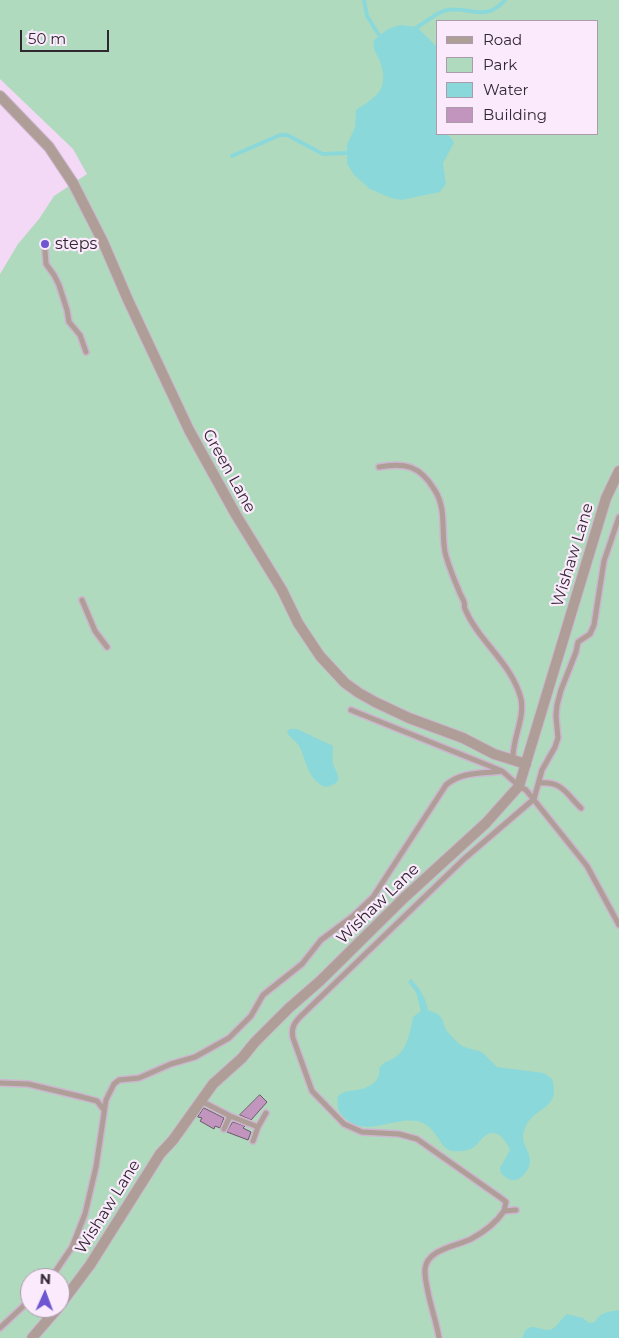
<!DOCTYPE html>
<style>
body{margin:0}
#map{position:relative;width:619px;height:1338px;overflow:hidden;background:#f4d9f6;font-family:Montserrat,sans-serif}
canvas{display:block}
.legend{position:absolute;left:436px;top:20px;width:162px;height:115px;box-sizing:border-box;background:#fbeafc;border:1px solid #aa9cab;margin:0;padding:6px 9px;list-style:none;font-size:15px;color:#312731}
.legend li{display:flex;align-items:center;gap:10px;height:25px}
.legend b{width:25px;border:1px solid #aa9cab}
.north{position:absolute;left:20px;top:1268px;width:50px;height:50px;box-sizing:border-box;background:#fbeafc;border:1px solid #aa9cab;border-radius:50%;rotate:2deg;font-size:14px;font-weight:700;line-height:20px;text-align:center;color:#312731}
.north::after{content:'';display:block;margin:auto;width:18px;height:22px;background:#6d56d0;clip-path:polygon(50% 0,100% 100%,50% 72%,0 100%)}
.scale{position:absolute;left:20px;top:30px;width:89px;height:22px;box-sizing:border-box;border:2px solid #312731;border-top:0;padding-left:6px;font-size:15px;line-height:18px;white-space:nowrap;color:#312731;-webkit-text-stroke:4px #fbeafc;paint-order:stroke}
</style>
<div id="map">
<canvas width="619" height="1338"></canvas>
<ul class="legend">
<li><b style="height:6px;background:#af9e98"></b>Road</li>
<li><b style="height:14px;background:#b0dabd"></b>Park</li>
<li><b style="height:14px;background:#8bd8db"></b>Water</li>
<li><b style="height:14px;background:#c195bd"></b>Building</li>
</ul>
<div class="north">N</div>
<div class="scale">50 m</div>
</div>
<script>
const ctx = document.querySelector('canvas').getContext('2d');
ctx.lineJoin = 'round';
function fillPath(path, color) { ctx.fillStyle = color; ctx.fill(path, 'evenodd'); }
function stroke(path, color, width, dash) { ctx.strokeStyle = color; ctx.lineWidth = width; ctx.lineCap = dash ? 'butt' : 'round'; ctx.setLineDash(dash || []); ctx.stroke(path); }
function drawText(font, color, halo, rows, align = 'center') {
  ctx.font = font + ' Montserrat,sans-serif'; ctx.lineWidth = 4.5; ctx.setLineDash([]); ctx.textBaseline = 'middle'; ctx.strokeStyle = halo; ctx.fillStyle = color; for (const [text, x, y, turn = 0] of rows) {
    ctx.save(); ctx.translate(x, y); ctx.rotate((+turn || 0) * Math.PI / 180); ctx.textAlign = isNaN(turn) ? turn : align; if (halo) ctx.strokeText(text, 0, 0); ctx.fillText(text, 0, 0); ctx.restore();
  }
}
fillPath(new Path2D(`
 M0,0h619v1338h-619v-1064l18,-30 21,-25 15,-23 33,-22 -14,-25 -73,-70zM438,21h160v113h-160zM30,1278h30v30h-30z`), '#b0dabd');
fillPath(new Path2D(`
 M400,25l17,2 21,21v86c9,0 12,0 16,9l-11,20 3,21 -6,8 -39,8 -10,-2 -21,-9 -15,-13 -8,-12v-19l8,-18 1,-17c23,-15 34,-22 23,-51 -3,-6 -7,-11 -5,-19l14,-11z
 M289,729h8l36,17c0,5 -1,11 0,17 3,11 14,20 -8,24 -17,-8 -18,-24 -25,-39 -3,-7 -10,-9 -13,-16z
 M411,979l2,1v2c7,5 14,20 15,28l10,4 4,5 4,11 12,13 6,4 18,5 15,15 47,6 8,6c10,30 -18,28 -26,47 -8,16 3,21 4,34 1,7 -7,19 -15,20 -6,1 -10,-3 -14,-7l-1,-5 10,-18c-4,-10 -14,-23 -25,-14 -4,3 -7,8 -11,11 -5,4 -15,5 -22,4 -11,-1 -15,-22 -29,-28 -25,-10 -53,16 -77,-4 -9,-7 -9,-13 -8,-23 9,-8 20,-4 29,-9 6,-2 12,-8 12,-14 1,-5 -1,-3 2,-7 4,-5 9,-5 13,-8 14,-8 16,-27 19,-41l8,-6 -5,-19 -8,-10z
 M619,1310v28h-97c1,-2 2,-5 3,-7 7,-10 19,2 27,-2 7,-4 9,-11 15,-15l16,4 6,5 6,-1c5,-10 13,-10 24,-12z`), '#8bd8db');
stroke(new Path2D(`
 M364,0l3,16 12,19
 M417,27c10,-5 19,-15 30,-17 24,-4 38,13 58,-10
 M232,156l48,-21h7l36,19 23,-1`), '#8bd8db', 4);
const building = new Path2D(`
 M260,1095l7,7 -16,18 -11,-5z
 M204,1108l20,10 -4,10 -5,-2 -1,3 -14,-8 2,-3 -4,-1z
 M233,1122l12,4 -2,2 8,4 -3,8 -21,-8z`);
fillPath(building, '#c195bd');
stroke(building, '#6f566d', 1);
const service = new Path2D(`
 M45,250l1,14 8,11 5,10 8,25 2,12 11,13 6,17
 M379,467c26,-5 41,-1 55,22 13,19 7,42 11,63 3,13 9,27 14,39 1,4 4,7 5,11 2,6 -1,1 1,7 14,33 47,54 56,90 4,20 -9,40 -8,60
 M82,600l13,31 12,16
 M351,710l151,61 17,15 7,4 61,76 32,59
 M539,783c24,-2 27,11 42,25
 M0,1083l28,1 54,13 15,4 7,9
 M201,1101l29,15 28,11
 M224,1129l6,-13
 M253,1141l5,-14 8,-14
 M516,1210l-12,1 2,-9 -5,-4 -84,-59 -18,-5 -37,-2 -18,-8 -32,-33 -19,-53c-2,-10 1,-15 8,-22l163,-157 70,-60 8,-29 13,-23 3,-9 -2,-22 1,-11 4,-15 15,-38 2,-10 12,-8 4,-9 10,-64 15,-44
 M51,1278l21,-31 13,-33 11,-47 10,-67 8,-16 5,-4 20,-2 32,-14 24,-7 34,-19 22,-22 12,-21 39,-31 19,-24 32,-24 20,-19 73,-112c16,-14 36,-11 56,-14
 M0,1328l30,-28
 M439,1338c-3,-20 -15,-50 -14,-69 2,-20 32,-23 46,-30 13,-7 25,-16 33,-28`);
const minor = new Path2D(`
 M0,96l49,51 24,36 30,59 25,58 61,130 47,85 46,75 16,33 22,33 25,27 14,10 16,9 34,16 54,20 31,16 32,10
 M60,1305l30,-40 70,-111 13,-14 40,-56 29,-26 13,-16 34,-34 31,-27 85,-84 81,-74 33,-37 87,-288 13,-27
 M32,1338l26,-30`);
stroke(service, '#cdb5cf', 8);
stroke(minor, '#cdb5cf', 12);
stroke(service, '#af9e98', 5);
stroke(minor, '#af9e98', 10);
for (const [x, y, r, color] of [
 [45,244,5,"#6d56d0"]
]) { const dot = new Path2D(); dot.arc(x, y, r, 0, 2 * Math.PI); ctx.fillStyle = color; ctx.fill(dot); stroke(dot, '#fbeafc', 2); }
drawText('16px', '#312731', '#fbeafc', [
 ["steps",55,244]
], 'left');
drawText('16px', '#312731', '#fbeafc', [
 ["Green Lane",229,471,61],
 ["Wishaw Lane",573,555,-73],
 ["Wishaw Lane",378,904,-44],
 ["Wishaw Lane",108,1207,-58]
]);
</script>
